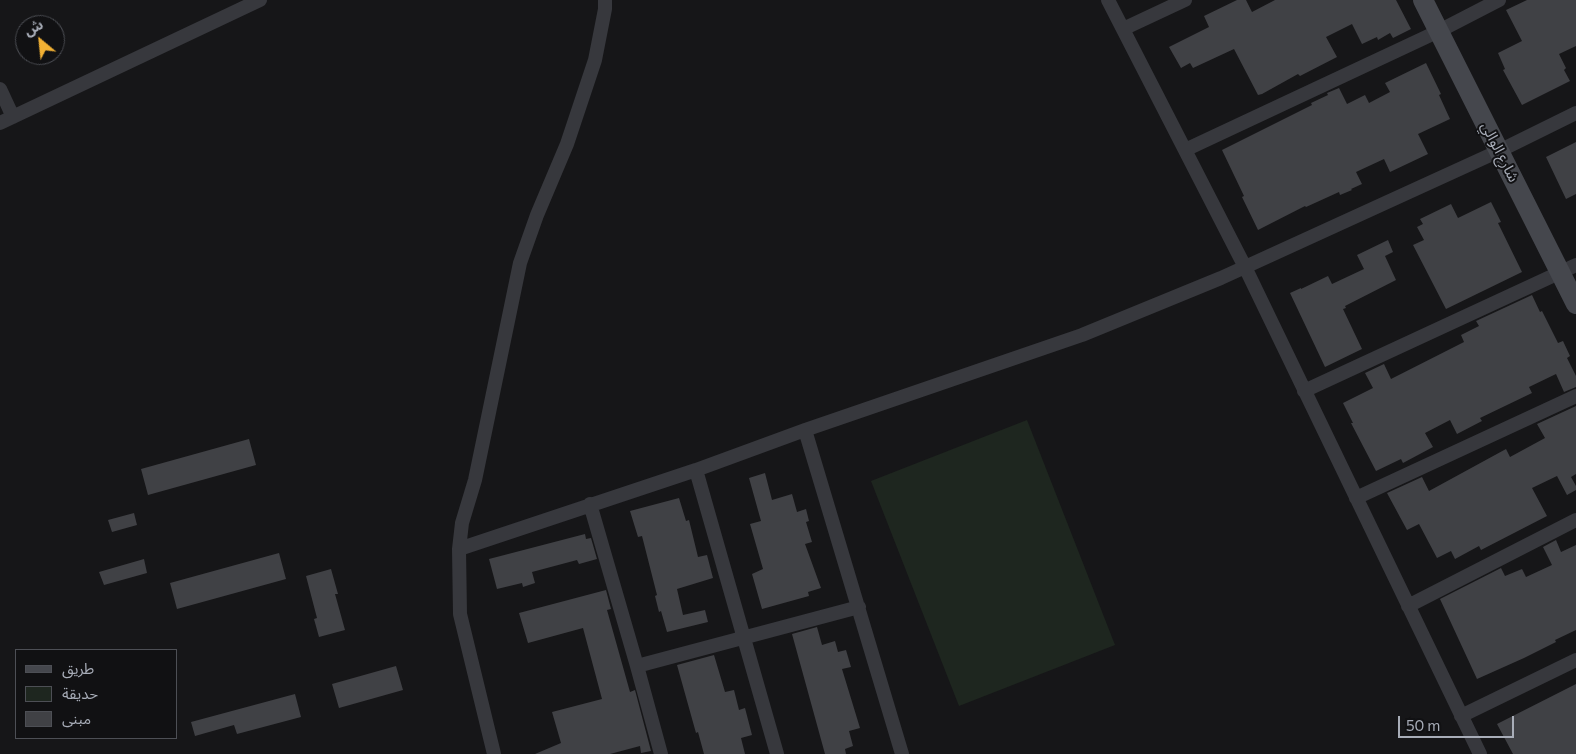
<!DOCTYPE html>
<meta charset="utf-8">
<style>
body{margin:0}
#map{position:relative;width:1576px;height:754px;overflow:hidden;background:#161618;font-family:Commissioner,"Noto Sans Arabic",sans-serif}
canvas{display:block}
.legend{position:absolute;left:15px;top:649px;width:162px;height:90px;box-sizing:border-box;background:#111113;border:1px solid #4d4f55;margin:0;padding:6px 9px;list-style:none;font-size:15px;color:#a8adb8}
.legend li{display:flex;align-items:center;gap:10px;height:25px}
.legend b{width:25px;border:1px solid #4d4f55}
.north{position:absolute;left:15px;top:15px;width:50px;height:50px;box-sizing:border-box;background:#111113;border:1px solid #4d4f55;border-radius:50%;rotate:332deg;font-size:14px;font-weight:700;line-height:20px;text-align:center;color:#a8adb8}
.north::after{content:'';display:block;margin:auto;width:18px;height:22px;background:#f2b134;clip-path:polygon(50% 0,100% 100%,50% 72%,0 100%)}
.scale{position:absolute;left:1398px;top:716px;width:116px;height:22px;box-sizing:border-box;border:2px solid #a8adb8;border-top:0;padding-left:6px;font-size:15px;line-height:18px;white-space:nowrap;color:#a8adb8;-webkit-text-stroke:4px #111113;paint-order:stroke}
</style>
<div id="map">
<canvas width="1576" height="754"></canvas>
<ul class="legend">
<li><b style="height:6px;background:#45474d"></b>طريق</li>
<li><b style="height:14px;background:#1e261f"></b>حديقة</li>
<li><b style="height:14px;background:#404145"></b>مبنى</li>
</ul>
<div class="north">ش</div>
<div class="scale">50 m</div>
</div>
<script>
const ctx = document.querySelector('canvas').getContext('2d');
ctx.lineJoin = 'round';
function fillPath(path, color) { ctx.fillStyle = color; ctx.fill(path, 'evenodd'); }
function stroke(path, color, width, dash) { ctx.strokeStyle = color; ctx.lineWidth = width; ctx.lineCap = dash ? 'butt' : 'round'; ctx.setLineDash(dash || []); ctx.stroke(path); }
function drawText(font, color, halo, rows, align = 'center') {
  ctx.font = font + ' Commissioner,"Noto Sans Arabic",sans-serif'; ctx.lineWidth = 4; ctx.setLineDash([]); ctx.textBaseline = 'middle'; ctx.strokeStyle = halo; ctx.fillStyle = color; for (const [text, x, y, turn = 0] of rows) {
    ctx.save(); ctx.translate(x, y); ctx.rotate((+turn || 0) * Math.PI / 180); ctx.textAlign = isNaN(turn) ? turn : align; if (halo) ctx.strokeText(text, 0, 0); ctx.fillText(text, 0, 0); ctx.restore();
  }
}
fillPath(new Path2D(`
 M1027,420l88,225 -156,61 -88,-225z`), '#1e261f');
fillPath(new Path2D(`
 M1237,0h9l6,12 23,-12h121l15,29 -18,9 -3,-5 -12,7 -1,-3 -15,7 -10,-20 -26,13 11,20 -37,19 -2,-2 -36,20 -4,1 -24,-46 -41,19 -3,-5 -9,5 -12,-21 40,-20 -5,-11z
 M1527,0h49v46l-17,8 7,14 -2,2 6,11 -48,24 -19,-35 2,-1 -7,-16 24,-12 -16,-31z
 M1426,63l15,31 -2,1 11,24 -32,15 10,20 -38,18 -6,-13 -28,13 6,12 -11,5 1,1 -12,5 -1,-3 -33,15 -1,-1 -47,24 -16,-33 2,-1 -22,-46 90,-45 -1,-2 17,-8 -1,-2 12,-5 8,16 18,-9 4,8 21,-11 -5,-9z
 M1576,142v52l-10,5 -20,-42z
 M1491,202l10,20 -3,1 24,49 -76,37 -33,-64 11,-5 -7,-13 6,-3 -3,-5 31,-15 7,14z
 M1388,240l5,12 -8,4 11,24 -51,26 1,2 -3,1 19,40 -37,18 -35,-74 11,-5v1l27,-13 4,8 32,-15 -7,-14z
 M1532,295l8,17 2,-1 16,32 5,-2 7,15 -3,2 9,18v11l-12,5 -8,-18 -27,13 3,6 -52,25 2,3 -25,13 -7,-14 -25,13 8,14 -30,16 -2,-4 -25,12 -25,-48h2l-10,-20 30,-15 -8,-15 19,-9 7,15 73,-37 -3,-7 18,-9 -3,-5z
 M1576,406v68l-5,3 5,9v4l-9,5 -10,-19 -25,12 15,28 -66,34 -2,-4 -24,13 -4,-8 -14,7 -18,-34 -12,6 -20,-37 35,-16 7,14 77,-42 4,8 35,-19 -8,-14z
 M249,439l7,26 -108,30 -7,-26z
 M765,473l7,27 20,-6 5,18 9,-3 3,12 -3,1 6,20 -7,2 16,44 -13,4 1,4 -47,13 -10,-35 11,-5 -13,-45 11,-3 -12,-43z
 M679,498l7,23 3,-1 9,37 9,-2 6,23 -36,11 6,26 22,-5 3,12 -41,10 -6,-21 -2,1 -4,-16 2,-1 -15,-59 -4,1 -8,-26z
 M134,513l3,12 -25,7 -4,-12z
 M585,534l1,5 5,-1 6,21 -18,5 -2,-4 -45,12 3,11 -12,4 -1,-4 -25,6 -8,-30z
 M1556,540l5,12 15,-7v85l-21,10 1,2 -32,16 -47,21 -37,-80 61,-31 4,8 17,-7 4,8 26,-12 -9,-18z
 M279,553l7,26 -109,30 -7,-26z
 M144,559l3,14 -43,12 -5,-13z
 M331,569l7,25h-3l10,36 -26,7 -5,-18 3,-1 -11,-42z
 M606,590l5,19 -4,1 23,82 5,-2 16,61 -10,2 -1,-7 -30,8h-75l26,-11 -9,-31 50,-13 -19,-71 -55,15 -9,-30z
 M817,627l5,18 13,-4 3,11 8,-2 5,17 -9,2 18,59 -11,3 4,15 -8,3 1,5h-21l-33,-120z
 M714,655l11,37 9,-2 5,20 6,-2 7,27 -11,3 4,16h-41l-6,-22 -2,1 -19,-68z
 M396,666l7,24 -64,18 -7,-24z
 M1576,684v70h-63l-16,-30z
 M295,694l6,23 -64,17 -3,-9 -39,11 -4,-14z`), '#404145');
stroke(new Path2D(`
 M1108,0l137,267 235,487
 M1123,29l62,-29
 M0,89l13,28
 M0,123l260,-123
 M1185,150l254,-119 60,-31
 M1304,391l272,-126
 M805,430l97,324
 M696,470l81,284
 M1356,498l220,-102
 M590,504l47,162 24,88
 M459,549l237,-79 109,-40 277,-95 139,-57 278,-127 77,-38
 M1408,606l168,-86
 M637,666l222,-59
 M1461,716l115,-56
 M494,754l-34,-140 -1,-65 3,-26 13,-43 45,-217 17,-48 30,-71 28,-84 10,-51v-9`), '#37383d', 14);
stroke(new Path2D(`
 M1423,0l153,304`), '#45474d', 20);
drawText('15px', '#a8adb8', '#111113', [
 ["شارع الوالي",1500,152,63]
]);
</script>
